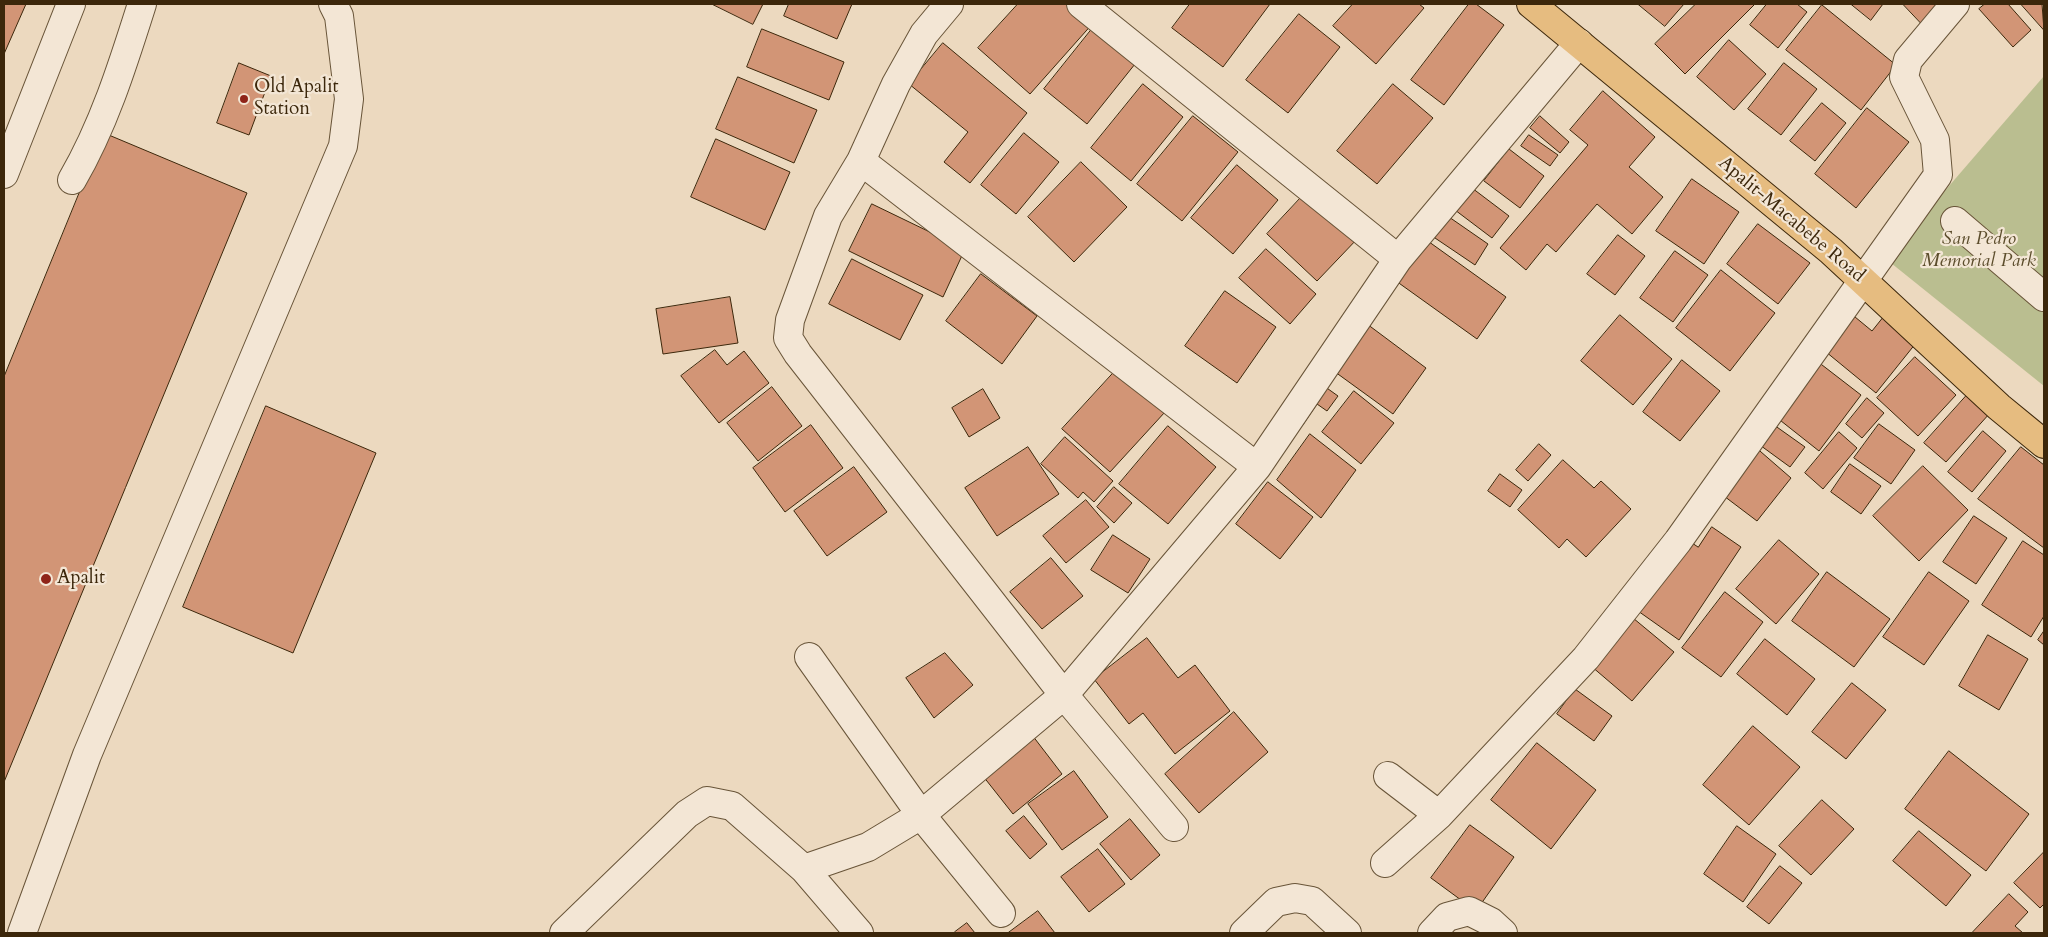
<!DOCTYPE html>
<style>
body{margin:0}
#map{position:relative;width:2048px;height:937px;overflow:hidden;background:#ecd9bf;font-family:Cardo,serif}
canvas{display:block}
.frame{position:absolute;inset:0;border:5px solid #3c270b;pointer-events:none}
</style>
<div id="map">
<canvas width="2048" height="937"></canvas>
<div class="frame"></div>
</div>
<script>
const ctx = document.querySelector('canvas').getContext('2d');
ctx.lineJoin = 'round';
function fillPath(path, color) { ctx.fillStyle = color; ctx.fill(path, 'evenodd'); }
function stroke(path, color, width, dash) { ctx.strokeStyle = color; ctx.lineWidth = width; ctx.lineCap = dash ? 'butt' : 'round'; ctx.setLineDash(dash || []); ctx.stroke(path); }
function drawText(font, color, halo, rows, align = 'center') {
  ctx.font = font + ' Cardo,serif'; ctx.lineWidth = 4.5; ctx.setLineDash([]); ctx.textBaseline = 'middle'; ctx.strokeStyle = halo; ctx.fillStyle = color; for (const [text, x, y, turn = 0] of rows) {
    ctx.save(); ctx.translate(x, y); ctx.rotate((+turn || 0) * Math.PI / 180); ctx.textAlign = isNaN(turn) ? turn : align; if (halo) ctx.strokeText(text, 0, 0); ctx.fillText(text, 0, 0); ctx.restore();
  }
}
fillPath(new Path2D(`
 M2044,76v310l-158,-127z`), '#babe90');
const building = new Path2D(`
 M4,4h22l-22,50z
 M712,4h51l-10,20z
 M789,4h63l-15,35 -53,-23z
 M1018,4h56l20,18 -64,72 -52,-46z
 M1190,4h80l-47,63 -51,-39z
 M1353,4h66l5,4 -48,56 -43,-38z
 M1469,4h7l28,21 -60,80 -33,-25z
 M1638,4h46l-19,22z
 M1696,4h59l-70,70 -30,-30z
 M1767,4h30l10,8 -29,36 -28,-23z
 M1851,4h32l-12,16z
 M1903,4h39l-20,20z
 M1985,4h23l23,26 -18,17 -34,-38z
 M2021,4h21l2,26z
 M1822,5l74,60 -35,45 -75,-60z
 M1299,14l41,33 -52,66 -42,-33z
 M1096,24l43,35 -52,65 -43,-35z
 M762,29l82,33 -15,38 -82,-33z
 M1729,40l37,34 -32,36 -37,-33z
 M943,43l84,70 -57,70 -26,-21 24,-30 -59,-48z
 M239,63l32,13 -22,59 -32,-12z
 M1784,63l33,26 -36,46 -33,-26z
 M738,77l79,33 -23,53 -78,-34z
 M1143,84l40,33 -52,64 -40,-33z
 M1393,84l40,34 -56,66 -40,-33z
 M1603,91l52,46 -26,30 34,30 -31,37 -35,-30 -41,48 -9,-8 -21,26 -26,-22 88,-103 -18,-15z
 M1822,103l24,20 -31,38 -25,-20z
 M1867,108l42,34 -53,66 -41,-34z
 M1193,116l45,36 -56,69 -45,-37z
 M1540,116l29,26 -9,11 -30,-25z
 M104,133l143,60 -243,589v-405z
 M1024,133l35,29 -43,52 -35,-29z
 M1529,135l29,20 -8,11 -29,-20z
 M716,139l74,33 -25,58 -74,-33z
 M1509,149l35,27 -24,32 -36,-27z
 M1081,162l46,45 -53,55 -46,-45z
 M1237,165l41,35 -45,54 -42,-36z
 M1692,179l47,33 -35,52 -48,-33z
 M1472,188l37,28 -17,22 -37,-28z
 M1309,189l50,48 -42,44 -50,-47z
 M872,204l93,45 -22,48 -94,-46z
 M1449,217l39,27 -13,21 -40,-27z
 M1758,224l52,39 -32,41 -51,-40z
 M1618,235l27,21 -30,39 -28,-21z
 M1425,239l81,58 -29,42 -81,-58z
 M1266,249l50,45 -26,30 -51,-46z
 M1675,251l33,24 -35,47 -33,-24z
 M852,259l71,36 -23,45 -71,-36z
 M1721,270l54,43 -45,58 -54,-43z
 M981,274l56,42 -35,48 -56,-43z
 M1225,291l51,36 -39,56 -52,-37z
 M730,297l8,46 -75,11 -7,-45z
 M1849,312l23,19 12,-15 32,27 -40,50 -56,-46z
 M1620,315l52,44 -39,46 -52,-44z
 M1367,324l59,44 -33,46 -62,-45z
 M715,350l12,15 17,-14 25,32 -50,40 -38,-47z
 M1915,357l41,38 -38,41 -41,-38z
 M1813,358l48,37 -42,56 -48,-38z
 M1682,360l38,31 -40,50 -37,-29z
 M1117,369l48,43 -55,60 -48,-43z
 M1317,381l21,15 -11,15 -10,-7 -15,22 -11,-8z
 M772,387l30,39 -44,35 -31,-38z
 M983,389l17,29 -31,19 -17,-29z
 M1354,391l40,32 -33,41 -39,-32z
 M1968,394l22,19 -44,49 -22,-19z
 M1867,398l17,15 -22,25 -16,-14z
 M266,406l110,47 -83,200 -110,-46z
 M1767,420l38,27 -15,20 -37,-27z
 M1879,424l36,26 -24,34 -37,-26z
 M811,425l32,43 -58,44 -32,-44z
 M1168,426l48,41 -48,57 -49,-40z
 M1983,431l23,20 -34,41 -24,-20z
 M1839,432l18,16 -34,41 -18,-16z
 M1310,434l46,36 -35,48 -44,-38z
 M1065,437l48,44 -19,21 -11,-10 -5,6 -37,-34z
 M1539,444l12,11 -23,26 -12,-11z
 M1753,445l38,33 -34,43 -41,-31z
 M1028,447l31,47 -62,42 -32,-48z
 M2021,447l23,18v83l-66,-49z
 M1563,460l31,28 7,-7 30,28 -45,48 -19,-18 -8,9 -41,-38z
 M1850,464l31,22 -20,28 -30,-22z
 M1923,466l45,44 -49,51 -46,-45z
 M854,467l33,45 -60,44 -33,-45z
 M1500,474l22,16 -12,17 -22,-16z
 M1268,482l45,35 -33,42 -44,-35z
 M1114,487l18,16 -18,20 -17,-16z
 M1086,500l23,27 -43,36 -23,-27z
 M1974,516l33,22 -31,46 -33,-22z
 M1712,527l29,20 -62,93 -41,-29 48,-72 12,8z
 M1113,535l37,24 -22,34 -37,-23z
 M1779,540l40,34 -43,50 -40,-35z
 M2023,541l21,14v61l-13,21 -49,-32z
 M1051,558l32,38 -41,33 -32,-37z
 M1827,572l63,47 -36,48 -62,-46z
 M1929,572l40,29 -45,64 -41,-28z
 M1725,592l38,30 -42,55 -39,-29z
 M1633,618l41,34 -42,49 -41,-35z
 M2044,631v14l-6,-5z
 M1988,635l40,24 -29,51 -40,-24z
 M1147,638l31,40 17,-13 35,46 -55,43 -32,-41 -14,11 -35,-45z
 M1765,639l50,40 -28,36 -50,-41z
 M945,653l28,32 -39,33 -28,-40z
 M1852,683l34,27 -40,49 -34,-27z
 M1575,689l37,27 -18,25 -37,-27z
 M1234,712l34,40 -69,61 -34,-39z
 M1753,726l47,41 -51,58 -46,-40z
 M1029,731l33,43 -49,40 -34,-43z
 M1537,743l59,47 -45,59 -60,-49z
 M1949,751l80,63 -43,57 -81,-62z
 M1074,771l34,46 -46,33 -34,-46z
 M1822,800l32,29 -43,46 -32,-29z
 M1024,816l23,28 -17,15 -24,-28z
 M1130,819l30,36 -29,25 -31,-36z
 M1470,825l44,32 -38,54 -45,-33z
 M1737,826l39,28 -33,48 -39,-28z
 M1919,831l52,44 -25,31 -53,-45z
 M1098,849l27,35 -36,28 -28,-35z
 M2044,852v52l-4,4 -26,-25z
 M1780,866l22,17 -33,41 -22,-17z
 M2009,894l19,18 -13,14 8,7h-51z
 M1038,911l17,22h-47z
 M967,923l8,10h-19l-1,-1z`);
fillPath(building, '#d29576');
stroke(building, '#3c270b', 1);
const minor = new Path2D(`
 M949,4l-25,30 -28,50 -35,77 -33,55 -38,104 -2,18 10,16 266,341 110,132
 M1081,4l317,255
 M861,161l396,306
 M4,174l67,-170
 M72,180c32,-55 51,-116 70,-176
 M1955,221l89,76
 M809,657l112,158 80,98
 M1388,776l51,39
 M1385,863l54,-48 147,-157 92,-117 260,-366 -3,-35 -31,-63 4,-17 47,-56
 M804,869l64,-22 53,-32 143,-120 193,-228 141,-208 181,-216
 M22,933l65,-178 256,-609 6,-47 -10,-83 -6,-12
 M564,933l123,-119 20,-13 25,5 72,63 55,64
 M1244,933l32,-31 19,-4 17,3 35,32
 M1432,933l15,-16 22,-6 22,11 12,11`);
const major = new Path2D(`
 M1531,4l300,247 168,156 45,37`);
stroke(minor, '#685438', 30);
stroke(major, '#3c270b', 30);
stroke(minor, '#f3e6d5', 28);
stroke(major, '#e6bc80', 28);
for (const [x, y, r, color] of [
 [244,99,5,"#8f2418"],
 [46,579,6,"#8f2418"]
]) { const dot = new Path2D(); dot.arc(x, y, r, 0, 2 * Math.PI); ctx.fillStyle = color; ctx.fill(dot); stroke(dot, '#f3e6d5', 2); }
drawText('19px', '#3c270b', '#f3e6d5', [
 ["Old Apalit",254,88],
 ["Station",254,110],
 ["Apalit",57,579]
], 'left');
drawText('19px', '#3c270b', '#f3e6d5', [
 ["Apalit-Macabebe Road",1791,220,40]
]);
drawText('italic 19px', '#5c4d2c', '#f3e6d5', [
 ["San Pedro",1979,240],
 ["Memorial Park",1979,262]
]);
</script>
